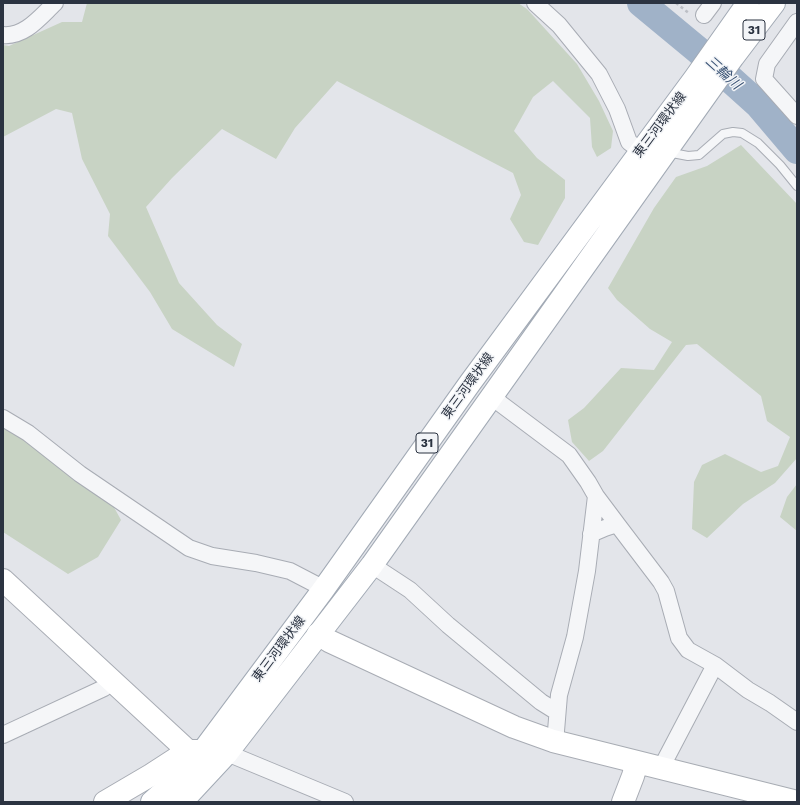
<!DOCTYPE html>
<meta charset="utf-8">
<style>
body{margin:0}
#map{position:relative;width:800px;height:805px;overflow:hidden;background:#e3e5ea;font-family:"Work Sans",sans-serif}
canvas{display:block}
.frame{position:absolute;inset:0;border:4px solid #2b3341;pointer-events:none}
</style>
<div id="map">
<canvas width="800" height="805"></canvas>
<div class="frame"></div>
</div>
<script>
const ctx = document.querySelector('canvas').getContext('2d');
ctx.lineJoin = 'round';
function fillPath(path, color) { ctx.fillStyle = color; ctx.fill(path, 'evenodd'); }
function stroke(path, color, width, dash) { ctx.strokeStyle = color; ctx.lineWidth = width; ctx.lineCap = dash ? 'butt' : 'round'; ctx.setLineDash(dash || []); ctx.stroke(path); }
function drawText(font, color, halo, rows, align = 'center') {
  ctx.font = font + ' "Work Sans","Noto Sans JP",sans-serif'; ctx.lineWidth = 3; ctx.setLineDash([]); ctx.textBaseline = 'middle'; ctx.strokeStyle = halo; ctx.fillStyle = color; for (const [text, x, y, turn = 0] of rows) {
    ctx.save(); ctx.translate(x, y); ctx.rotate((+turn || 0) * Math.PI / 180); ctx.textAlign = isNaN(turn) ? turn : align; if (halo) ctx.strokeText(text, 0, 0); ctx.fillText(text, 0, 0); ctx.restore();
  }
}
fillPath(new Path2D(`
 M87,3h431l9,6 50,55 22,37 14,30 -2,17 -14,9 -5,-10 -2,-29 -37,-37 -20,16 -19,34 23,27 28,22v18l-27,47 -14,-3 -14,-23 11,-24 -8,-22 -176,-92 -42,47 -19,31 -54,-30 -50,49 -26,29 33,76 38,42 25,19 -8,23 -62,-38 -22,-37 -42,-56 2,-22 -28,-55 -10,-46 -16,-4 -53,28v-92l6,1 53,-24h20z
 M741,145l56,59v254l-22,25 -32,21 -36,34 -15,-9 2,-47 8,-17 23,-11 36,18 17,-6 12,-29 -23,-16 -6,-25 -64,-52 -11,1 -83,106 -14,10 -17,-19 -4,-22 16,-12 37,-40 33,2 18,-28 -22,-13 -33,-29 -9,-12 46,-80 22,-31 31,-11z
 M3,427l22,12 85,61 11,20 -23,37 -30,17 -65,-42z
 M797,484v47l-17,-14 7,-20z`), '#c8d3c4');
stroke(new Path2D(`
 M641,3l58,48 59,53 39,46`), '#a0b2c8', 28);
const lane = new Path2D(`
 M667,152l21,4 11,-1 24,-21 10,-2 9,1 16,10 22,22 17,21`);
const street = new Path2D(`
 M535,3l24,22 40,49 18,35 12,33 12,9
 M704,15l9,-12
 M797,22l-30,42 -3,15 33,37
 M3,35c22,2 37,-18 52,-32
 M492,395l9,9 68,51 19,27 8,14 -9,75 -12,66 -16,58 -3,36 -3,10
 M3,418l25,15 52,41 109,74 23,8 44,7 34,8 25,13 8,6
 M617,524l44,58 5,9 13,47 9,12 27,15 33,25 22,13 27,19
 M591,534l14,-6 12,-4 -21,-28
 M372,565l38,25 38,35 93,77 16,10
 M3,735l101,-47 8,-7
 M227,753l118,49
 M661,768l54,-103`);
const secondary = new Path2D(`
 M3,580l185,171
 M318,634l11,7 185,86 39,14 244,61
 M105,802l46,-27 37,-24h14
 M623,802l10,-26 4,-14`);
const primary = new Path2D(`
 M152,802l18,-16 33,-35 120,-161 147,-207 225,-305 53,-75
 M180,802l7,-6 40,-43 145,-188 361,-508 41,-54`);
stroke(lane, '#a8acb4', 10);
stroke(street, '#a8acb4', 18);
stroke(secondary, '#a8acb4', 24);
stroke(primary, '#a2aab5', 24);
stroke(new Path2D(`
 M676,3l14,11`), '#bcbfc5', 2.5, [3, 3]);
stroke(lane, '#f5f6f8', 8);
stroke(street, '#f5f6f8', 16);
stroke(secondary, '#fff', 22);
stroke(primary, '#fff', 22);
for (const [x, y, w] of [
 [754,30,22],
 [427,443,22]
]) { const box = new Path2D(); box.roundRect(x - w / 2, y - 10, w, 20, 3); ctx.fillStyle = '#f2f4f7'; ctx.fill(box); stroke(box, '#2b3341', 1); }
drawText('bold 12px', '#2b3341', null, [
 ["31",754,30],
 ["31",427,443]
]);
drawText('13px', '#2b3341', '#f2f4f7', [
 ["東三河環状線",660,125,-53],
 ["東三河環状線",468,386,-54],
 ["東三河環状線",279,649,-53]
]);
drawText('italic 14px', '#385173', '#f2f4f7', [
 ["三輪川",723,73,42]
]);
</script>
